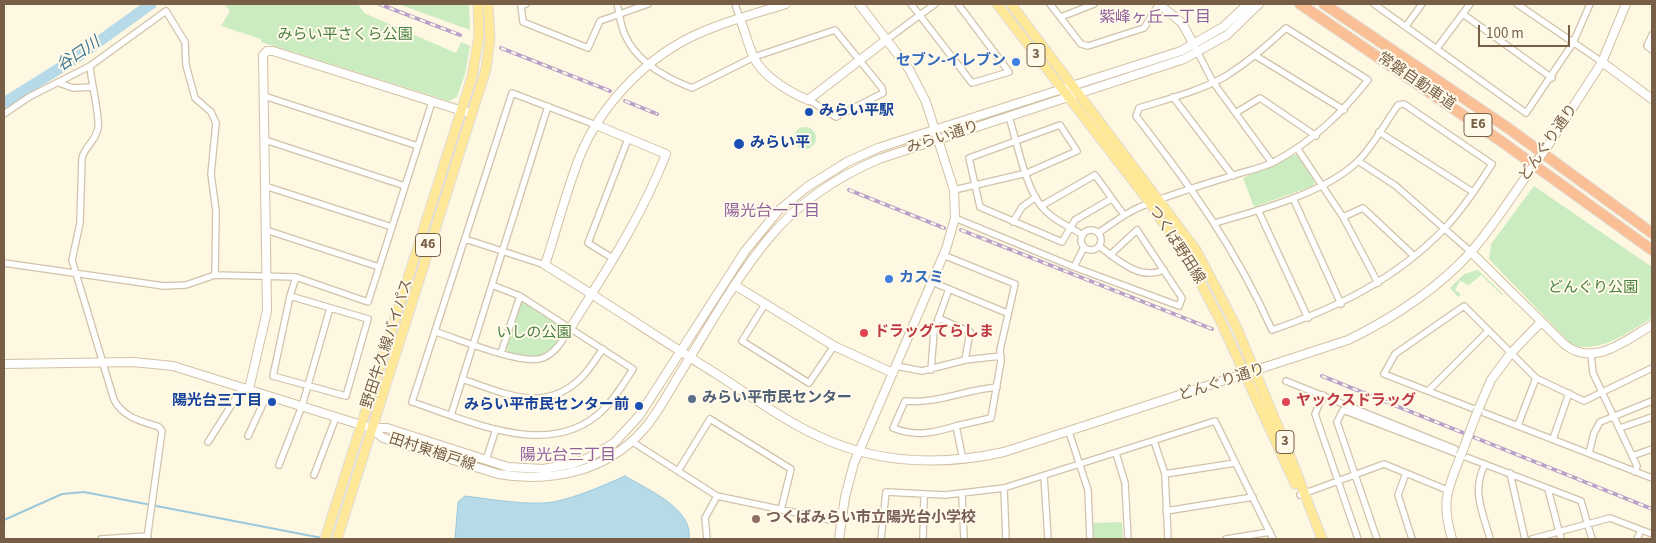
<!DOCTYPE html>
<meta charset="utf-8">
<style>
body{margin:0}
#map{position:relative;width:1656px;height:543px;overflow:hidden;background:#fef7e2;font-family:"Source Sans 3",sans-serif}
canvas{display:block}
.frame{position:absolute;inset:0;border:5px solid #775f47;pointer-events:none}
.scale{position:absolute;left:1478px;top:25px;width:92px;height:22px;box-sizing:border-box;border:2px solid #775f47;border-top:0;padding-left:6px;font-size:15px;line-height:18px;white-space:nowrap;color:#775f47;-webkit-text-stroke:4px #fffaea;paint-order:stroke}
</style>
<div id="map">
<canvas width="1656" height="543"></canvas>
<div class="frame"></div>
<div class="scale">100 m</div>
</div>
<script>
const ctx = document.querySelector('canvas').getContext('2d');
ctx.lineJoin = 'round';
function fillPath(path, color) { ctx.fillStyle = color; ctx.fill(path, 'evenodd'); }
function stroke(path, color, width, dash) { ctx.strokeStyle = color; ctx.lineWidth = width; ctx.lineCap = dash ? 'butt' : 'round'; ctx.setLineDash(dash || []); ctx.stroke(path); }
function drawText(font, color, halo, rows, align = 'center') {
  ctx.font = font + ' "Source Sans 3","Noto Sans JP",sans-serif'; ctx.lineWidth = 4; ctx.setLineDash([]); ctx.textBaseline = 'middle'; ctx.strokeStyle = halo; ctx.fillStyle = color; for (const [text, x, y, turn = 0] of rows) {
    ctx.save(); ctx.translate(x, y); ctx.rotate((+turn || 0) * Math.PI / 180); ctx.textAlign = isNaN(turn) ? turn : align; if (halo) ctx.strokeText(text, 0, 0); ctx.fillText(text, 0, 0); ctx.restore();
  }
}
fillPath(new Path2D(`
 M224,4h134l6,9 92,40 5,-11 9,4 -5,28 -8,23 -8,4 -188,-59v-3l-40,-13 9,-15z
 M398,4h71l1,26z
 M794 138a11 11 0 1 1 22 0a11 11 0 1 1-22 0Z
 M1294,155h3l18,27 -2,4 -59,21 -11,-29z
 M1534,186l118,81v51c-24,14 -52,37 -81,26l-82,-85 2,-15z
 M1478,270l25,24 -1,1 -21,-20 -12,10 -9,-4 -5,9 6,4 -3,3 -8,-9 14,-14z
 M525,300l39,27 1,5c-17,25 -28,29 -57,20l-2,-5 14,-45z
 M1122,522l1,17h-30l-1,-16z`), '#cbecc0');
const water = new Path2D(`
 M625,476c23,14 68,32 64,63h-234l3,-37 7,-6c24,3 65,10 88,6 25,-5 49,-16 72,-26z`);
fillPath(water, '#b6dae8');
stroke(water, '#9bc8db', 1);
stroke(new Path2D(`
 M4,520l58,-26 22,-2 238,46`), '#9bc8db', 2);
stroke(new Path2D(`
 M4,103l72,-45 75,-54`), '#b6dae8', 11);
const street = new Path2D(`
 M526,4l-5,2 2,16 65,26 12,-27 48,-17
 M617,4c3,10 3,21 8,31 11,26 41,43 67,53l62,-31 81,-27 47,58 1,5 -47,24 -27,-17
 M735,4l5,15
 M911,4l61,79 37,-11 -51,-68
 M1050,4l31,40 7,2 56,-18 15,-24
 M1374,4l152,109 47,-70 17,-39
 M1517,4l85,58
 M1463,14l89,64
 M1061,17l33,-13
 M1406,26l16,-22
 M1652,35l-5,11 5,4
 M886,40l49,-36
 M1437,48l33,-44
 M1198,53l15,29 59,81
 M1256,56l88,54
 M59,83l14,5 19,-1
 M264,96l154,50
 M1173,97l60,79
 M1237,112l23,-14 56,38
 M4,114l25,-17 61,-31
 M1009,117c8,25 15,64 30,86 10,15 29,23 44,32
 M1379,132l94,60
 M265,140l140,46
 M1297,148l46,69 35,66
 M1358,161l38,25 75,66
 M265,186l127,41
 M954,190l73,-17 50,-22 -17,-26 -91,33 11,49 82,35 13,-22 36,-21
 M1293,198l48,106
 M1041,206l54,-31 29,40
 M1258,210l50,108
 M1343,217l20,-9 51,48
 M955,218l119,49 105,39 3,-8 -45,-68 -27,25
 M1013,222l9,-15 14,-10
 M266,230l113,37
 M1081 240a10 10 0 1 1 20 0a10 10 0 1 1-20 0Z
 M1098,233c14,-9 27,-20 42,-26 31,-13 63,-22 94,-32 13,-4 28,-7 40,-13 39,-21 67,-48 94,-82l-82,-52c-19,18 -38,34 -60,48 -26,15 -58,23 -87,32l-3,8c55,71 99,131 136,214 65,-22 124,-51 173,-102 18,-19 33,-42 47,-64l-88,-60 -6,1c-13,18 -24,40 -40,56 -32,32 -99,49 -143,62
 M465,239l80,26
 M1099,246c18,14 41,35 65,24
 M943,255l72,29 -15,66 1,11 -10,57 -35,8 7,34
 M614,259l-26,-16 40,-104
 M4,263l160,23 22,-1 29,-10 81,2 72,25 64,-200
 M1074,267l10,-20
 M932,282l75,31
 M492,285l28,11 113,73c-9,14 -17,28 -29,40 -53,53 -133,12 -192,-7l100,-309 84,32
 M290,296l-17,80 73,20 22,-77 -78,-23 6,-19
 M765,304l-23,37 67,42 25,-37
 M938,318l32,14 -5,28
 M436,332c23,7 86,34 107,26 14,-6 20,-19 28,-31
 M501,353l19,-57
 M1591,355l2,18 44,93 -2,6
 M896,366l26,5 43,-11 36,-4
 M1652,368l-68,33 -48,-23 -72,-72 -69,48 -11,20 268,104
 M931,370l3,-39 15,-42
 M462,379c42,14 83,36 120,-2 8,-8 14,-19 21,-28
 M1286,381l169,68 3,3
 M1428,391l60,-60
 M1323,395l-8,19 43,125
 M451,415l97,-309
 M1518,425l18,-47
 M956,426c-23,7 -40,11 -63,2l12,-27c31,3 60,-11 92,-14
 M1620,428l32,-11
 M1069,432l19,58 2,49
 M248,436l19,-41
 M1553,439l16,-46
 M631,441l86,55 123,26
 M1154,441l11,33 3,65
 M208,442l35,-55
 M1116,453l9,30 3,56
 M1589,453l5,-20 6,-11 52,-21
 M1632,456l20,-7
 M486,460l10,-31
 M1485,464c-14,28 -2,48 5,75
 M279,465l23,-59 28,-98
 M678,471l32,-52 81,50 -10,41
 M1406,473l-8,22 14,44
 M1510,473l15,66
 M1165,474l70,-11
 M314,475l22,-58
 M1044,476l4,63
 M1004,488l2,51
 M1548,489l13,50
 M962,495l2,44
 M1300,495l84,-31 63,26
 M1166,511l87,-14
 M101,539l47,-3
 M147,539l15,-108 -3,-4c-18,-6 -35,-9 -45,-27l-42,-140 8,-37 2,-65c3,-12 14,-17 16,-30 2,-12 -7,-46 -8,-62l76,-55 19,31 1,23 9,33 16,14 5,11 -5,51 5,37 -1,64
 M707,539l-2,-21 12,-22
 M881,539l5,-47 59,3 59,-7 211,-67 58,118
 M923,539l1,-43
 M1226,539l44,-7
 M1377,539l-40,-117 6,-12 238,91 11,38
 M1532,539l78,-21 42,16
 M1637,539l4,-9`);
const secondary = new Path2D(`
 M786,4c-32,10 -67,19 -97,34 -47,24 -89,69 -109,118 -14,35 -23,73 -35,109 59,36 115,74 173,110 33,21 65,45 100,61 59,28 123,30 186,16l344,-112c45,-22 88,-50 122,-87 21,-24 39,-52 57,-78
 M1159,4l23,19 12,22
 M740,19c5,12 8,25 13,37 9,20 36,36 55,44l78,-60
 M1602,62l50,37
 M1549,144l53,-82 24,-58
 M1471,252l93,92c29,24 61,-3 88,-19
 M736,286l98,60 59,27
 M571,327c35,-56 71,-111 95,-173l-70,-29
 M4,364l129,-2 40,4 198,62h16l121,39 35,2 29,-5 16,-6 26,-15 25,-27 106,-165 33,-40 29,-24 40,-25 31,-14 303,-97 42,-24 25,-23
 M249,389l18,-78 -4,-256 4,-4h6l199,63
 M1478,410l13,-30 20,-27 30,-31
 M371,428l12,10 115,36c53,9 109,-2 146,-45 15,-17 25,-38 37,-57 28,-45 54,-93 88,-134 29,-35 68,-61 110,-79l305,-100 43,-24 32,-31
 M839,539l6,-42 9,-34 92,-214 9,-31 -1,-28 -28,-88 -17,-33 -50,-65
 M1452,539c-11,-38 -5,-48 9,-84`);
const primary = new Path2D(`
 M997,4l153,199 40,60 31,59 74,162
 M1011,4l185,246 40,76 51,122 35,91
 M325,539l147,-462 7,-41 -1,-32
 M337,539l149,-470 4,-30 -2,-35`);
const highway = new Path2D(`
 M1300,4l198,135 154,111
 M1324,4l184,124 144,105`);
stroke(street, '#d1c2ab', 8);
stroke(secondary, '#d3c1a5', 10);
stroke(primary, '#e1dcd7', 11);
stroke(highway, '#e1dcd7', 12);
stroke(street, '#fff', 5.5);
stroke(secondary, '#fff', 8);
stroke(primary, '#ffe898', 9);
stroke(highway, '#fbbf96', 10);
const rail = new Path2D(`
 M379,4l81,31
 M501,48l109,43
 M625,101l32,13
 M849,190l95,38
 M961,230l251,99
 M1322,376l330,133`);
stroke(rail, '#bba0c8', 4);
stroke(rail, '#fffaea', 2, [5.5]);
const secondaryBridge = new Path2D(`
 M1527,175l22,-31
 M1461,455l17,-45`);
stroke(secondaryBridge, '#d3c1a5', 10, []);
stroke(secondaryBridge, '#fff', 8);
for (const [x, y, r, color] of [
 [1016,62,5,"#3f7fe0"],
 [809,112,5,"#1a4fb4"],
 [739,144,6,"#1a4fb4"],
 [889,279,5,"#3f7fe0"],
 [864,333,5,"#e0444e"],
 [692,399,5,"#5c6f8a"],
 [272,402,5,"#1a4fb4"],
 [1286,402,5,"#e0444e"],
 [639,406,5,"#1a4fb4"],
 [756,519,5,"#8d6e63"]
]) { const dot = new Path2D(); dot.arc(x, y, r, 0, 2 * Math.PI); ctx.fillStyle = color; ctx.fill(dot); stroke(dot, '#fffaea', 2); }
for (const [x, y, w] of [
 [1036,55,18],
 [1478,125,28],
 [428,245,25],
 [1285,442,18]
]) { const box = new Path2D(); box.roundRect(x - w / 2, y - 11.5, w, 23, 4); ctx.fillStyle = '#fffaea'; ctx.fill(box); stroke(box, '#775f47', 1); }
drawText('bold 14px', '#775f47', null, [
 ["3",1036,55],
 ["E6",1478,125],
 ["46",428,245],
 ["3",1285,442]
]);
drawText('15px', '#487e3e', '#fffaea', [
 ["みらい平さくら公園",345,36],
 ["どんぐり公園",1593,289],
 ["いしの公園",534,334]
]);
drawText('bold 15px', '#366cbe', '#fffaea', [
 ["セブン-イレブン",1006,62],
 ["カスミ",899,279,"left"]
], 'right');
drawText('15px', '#775f47', '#fffaea', [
 ["常磐自動車道",1416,82,34],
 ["みらい通り",943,138,-18],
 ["どんぐり通り",1549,143,-55],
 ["つくば野田線",1176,245,57],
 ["野田牛久線バイパス",388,344,-72],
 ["どんぐり通り",1222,383,-18],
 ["田村東楢戸線",432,453,18]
]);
drawText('bold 15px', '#164399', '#fffaea', [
 ["みらい平駅",819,112],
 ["みらい平",750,144],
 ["陽光台三丁目",262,402,"right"],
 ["みらい平市民センター前",629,406,"right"]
], 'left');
drawText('bold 15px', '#be3a42', '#fffaea', [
 ["ドラッグてらしま",874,333],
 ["ヤックスドラッグ",1296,402]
], 'left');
drawText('bold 15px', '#4e5e75', '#fffaea', [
 ["みらい平市民センター",702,399]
], 'left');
drawText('bold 15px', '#785e54', '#fffaea', [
 ["つくばみらい市立陽光台小学校",766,519]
], 'left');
drawText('16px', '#90629b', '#fffaea', [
 ["紫峰ヶ丘一丁目",1155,18],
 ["陽光台一丁目",772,212],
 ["陽光台三丁目",568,456]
]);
drawText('italic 16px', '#427993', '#fffaea', [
 ["谷口川",79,55,-34]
]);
</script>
